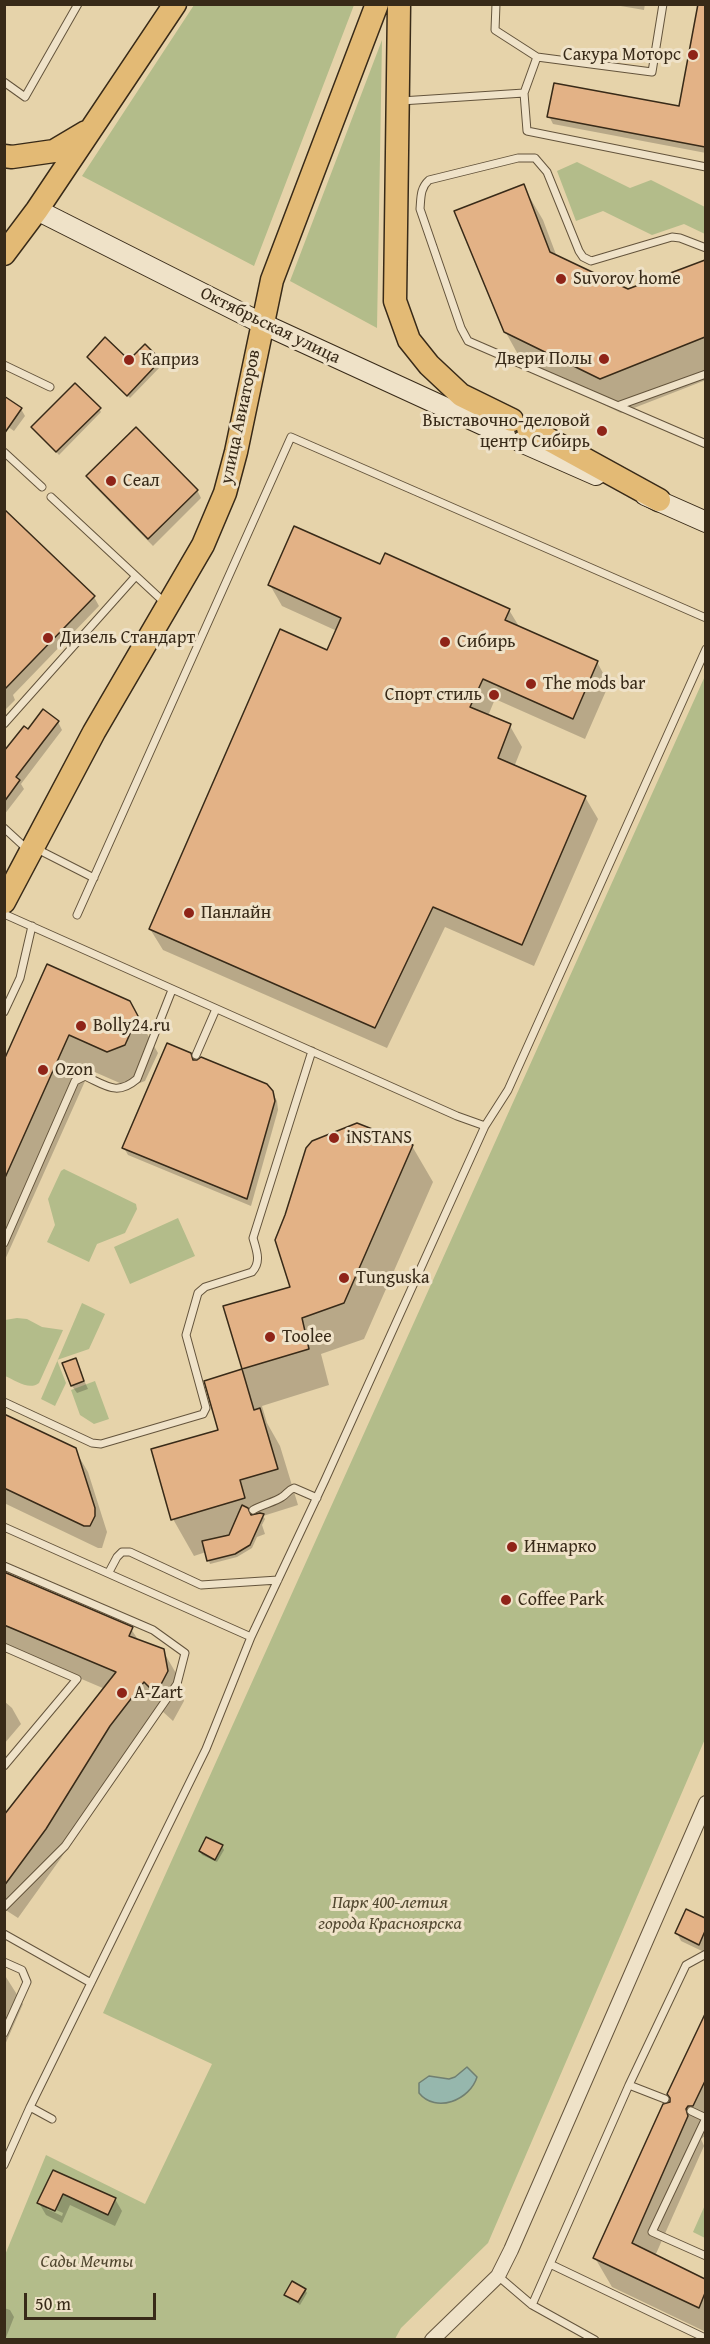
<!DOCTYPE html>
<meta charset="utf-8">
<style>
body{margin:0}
#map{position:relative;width:710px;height:2344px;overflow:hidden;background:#e6d3aa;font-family:"Gentium Book Plus",serif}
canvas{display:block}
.frame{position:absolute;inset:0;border:6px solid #382a18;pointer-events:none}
.scale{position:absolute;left:24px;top:2293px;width:132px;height:27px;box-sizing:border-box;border:3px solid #382a18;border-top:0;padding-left:8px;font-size:18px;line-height:21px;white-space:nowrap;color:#382a18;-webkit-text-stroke:4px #efe2c8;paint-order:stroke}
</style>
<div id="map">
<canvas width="710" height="2344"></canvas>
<div class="frame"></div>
<div class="scale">50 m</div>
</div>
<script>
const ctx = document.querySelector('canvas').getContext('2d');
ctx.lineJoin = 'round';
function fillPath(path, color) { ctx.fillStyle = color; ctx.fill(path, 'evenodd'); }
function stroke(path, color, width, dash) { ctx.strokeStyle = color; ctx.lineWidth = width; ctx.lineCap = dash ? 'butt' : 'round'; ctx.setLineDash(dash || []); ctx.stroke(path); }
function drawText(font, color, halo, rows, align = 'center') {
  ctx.font = font + ' "Gentium Book Plus",serif'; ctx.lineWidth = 6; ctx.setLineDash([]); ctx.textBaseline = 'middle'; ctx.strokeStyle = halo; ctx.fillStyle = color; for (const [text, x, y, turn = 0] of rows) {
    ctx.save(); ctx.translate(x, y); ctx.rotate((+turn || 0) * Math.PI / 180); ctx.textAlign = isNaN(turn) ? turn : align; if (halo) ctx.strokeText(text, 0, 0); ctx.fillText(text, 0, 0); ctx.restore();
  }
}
fillPath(new Path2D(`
 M194,5h160l-100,261 -172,-90z
 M382,40l-5,288 -87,-47z
 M577,162l53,26 21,-8 54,27v27l-21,-10 -32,11 -49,-24 -27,10 -19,-50z
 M705,676v1063l-217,504 -87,85 -6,11 -390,1v-85l41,-100 99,49 67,-140 -109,-51z
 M64,1169l72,35 1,5 -12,24 -28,11 -8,18 -42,-20 8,-17 -7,-26 13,-28z
 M178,1218l17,38 -65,28 -16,-37z
 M82,1303l23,11 -16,35 -32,11 9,23 -11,23 -14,-7z
 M17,1318l10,1 15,8 21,3 -24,53c-10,8 -24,-3 -34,-7v-56z
 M95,1381l14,38 -15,5 -14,-9 -9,-25z
 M705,2205v33l-12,-6z`), '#b3bc8a');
const water = new Path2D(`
 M467,2067l10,10c-7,23 -41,37 -58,16v-10l10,-7 20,3 6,-2z`);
fillPath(water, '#96b7ad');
stroke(water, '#707f71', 1.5);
fillPath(new Path2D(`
 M609,4h36l-1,6z
 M700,4h6v149l-153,-29 -4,-8 131,-8z
 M523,186l20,34 14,37 71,34 78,-29v118l-85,33 -96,-46 -20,-36z
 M145,347l17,18 -32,33 -42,-41 41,5z
 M21,409l4,7 -11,15 -10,-7z
 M99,409l2,3 -42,43 -26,-28z
 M88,476l109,14 4,8 -48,48 -61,-62z
 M4,511l90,86 5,9 -86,89 2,5 -11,11z
 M381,566l128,44 11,18 77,34 12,22 -24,55 -90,-40 -7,17 22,10 12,21 -8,20 71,30 13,22 -64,147 -89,-39 -58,121 -224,-98 -13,-21 178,-277 9,-21 -55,-25 -12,-21z
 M58,722l4,8 -41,54 3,5 -20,26v-61l24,-23z
 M129,1002l29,51 -13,28 -16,6 -39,-17 -86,192v-198z
 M190,1054l4,8 78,30 5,9 1,9 -27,96 -123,-51 -4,-7z
 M412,1146l21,36 -69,157 -43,15 8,31 -67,21 5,17 13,23 18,59 -35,11 2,3 -3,6 3,9 -8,3 -5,11 -15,9 -27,7 -4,-12 -12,4 -21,-37 46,-88 -13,-49 38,-12 -19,-63 66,-19z
 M75,1360l13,29 -11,4 -5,-7z
 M4,1416l71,34 13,22 19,60 -5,16h-4l-94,-45z
 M4,1573l127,56 8,12 24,10 17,29 4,21 -11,20 -12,-11 -35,44 -65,104 -43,60 -14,-9v-92l101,-128 -101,-43z
 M4,1701l8,7 9,16 -17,20z
 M222,1846l2,4 -7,12 -15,-7 -2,-4z
 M687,1911l19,9v28l-2,4 -23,-11 -4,-8z
 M4,1974l19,30 -19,43z
 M706,2018v117l-5,4 3,7 -49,110 51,24v52l-94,-45 -17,-29 76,-155 -2,-9z
 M53,2171l62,28 7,12 -7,15 -45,-21 -8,18 -16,-8 -7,-12zM47,2206l16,7 -1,3 -15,-7z
 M305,2290l2,3 -7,12 -14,-10z
 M4,2308l6,2 4,7 -9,23z`), '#0003');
const building = new Path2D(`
 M698,4h7v143l-158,-30 7,-34 125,23z
 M524,184l26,68 78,37 77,-29v77l-105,42 -96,-47 -50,-121z
 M105,337l24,23 16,-16 16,16 -34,36 -40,-39z
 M75,383l26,25 -45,44 -25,-25z
 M4,396l18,12 -18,26z
 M136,427l62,63 -50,49 -62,-63z
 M4,509l91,87 -91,94z
 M294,526l86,38 5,-11 125,56 -5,11 93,41 -25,58 -90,-40 -13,28 41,17 -13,34 88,38 -64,149 -89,-38 -58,121 -226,-99 131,-300 47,21 14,-32 -73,-33z
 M43,709l16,12 -43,56 4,3 -16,22v-51l20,-25 4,3z
 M47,964l83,37 8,15 -13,29 -18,7 -38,-17 -65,145v-120z
 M167,1043l24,10 2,7h4l4,-3 66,27 6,7 2,10 -28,98 -125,-51z
 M357,1123l56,22 -69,158 -42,15 7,31 -67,20 -19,-63 67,-19 -15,-47 10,-25 21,-67 6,-7z
 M76,1358l8,23 -13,5 -9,-23z
 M242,1369l12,41 6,-2 18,61 -38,11 5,18 -74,22 -20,-71 67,-19 -14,-49z
 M4,1414l72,34 19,60v8l-5,10h-6l-80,-38z
 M242,1505l6,3 3,7 9,-2 4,1 -14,31 -15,9 -28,7 -5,-20 27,-6z
 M4,1572l129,55 -4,9 35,13 4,22 -12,23 -12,-12 -34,44 -64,103 -42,57v-71l112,-143 -112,-47z
 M206,1837l17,8 -8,15 -16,-9z
 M686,1909l19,9v13l-6,14 -24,-12z
 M705,2014v67l-12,25h-5l-2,3 2,7 -56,127 73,36v14l-6,15 -106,-50 70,-154 7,-2v-4l-3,-4z
 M53,2170l63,28 -8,17 -45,-21 -8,17 -18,-8z
 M292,2281l14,8 -8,13 -14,-7z`);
fillPath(building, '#e3b286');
stroke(building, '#382a18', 1.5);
const lane = new Path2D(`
 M496,4l-1,26 42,27
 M663,4l-11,68 -115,-15 -13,36 3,38 179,36
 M4,82l21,15 53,-93
 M401,101l123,-8
 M706,248l-26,-10 -8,-1 -81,24 -8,-4 -4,-6 -32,-79 -12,-14h-17l-89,22c-9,8 -8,18 -9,29l41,119 7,13 238,103
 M4,365l46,22
 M620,405l86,-31
 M4,452l38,35
 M51,497l114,106
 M4,724l131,-147
 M4,828l24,22
 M35,848l59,30
 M4,914l453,202 28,10 23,-36 198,-441
 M77,915l214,-478 415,181
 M4,1012l16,-34 12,-52
 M196,1055l20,-46
 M4,1243l71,-162 10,-5c22,10 32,20 52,3l35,-89
 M4,1402l88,41 9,1 102,-30 3,-6 -20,-73 12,-42 7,-6 47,-15c10,-10 4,-23 1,-34l59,-187
 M253,1510c8,-5 22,-8 29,-13 5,-3 6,-7 12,-9l23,10
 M4,1527l247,110
 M4,1566l149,64 32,23 -8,31 -112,162 -61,61
 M109,1572l8,-15 5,-5h8l71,33 77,-5
 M4,1647l73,32 -73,87
 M4,1934l87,49
 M4,1962l18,8 5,12 -23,51
 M629,2085l36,14
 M30,2107l22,12
 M691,2111l15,7
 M706,2118l-54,114 54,24
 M4,2165l26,-58 176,-358 45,-112 74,-157 160,-354
 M550,2264l153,73
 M498,2276l34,29 63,35
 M532,2305l97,-220 57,-120 20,-11`);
const street = new Path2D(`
 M432,2340l66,-64 13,-26 195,-447`);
const secondary = new Path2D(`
 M37,210l224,113 244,112
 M521,442l75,33
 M645,495l61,27`);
const primary = new Path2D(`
 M399,4l-4,297 14,39 20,25 32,30 51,25
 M4,156l8,1 42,-6 32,-19
 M4,254l33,-44 138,-206
 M528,428l131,72
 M4,902l90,-170 109,-187 22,-52 11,-41 36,-172 105,-276`);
stroke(lane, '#64543c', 9);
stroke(street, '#64543c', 16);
stroke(secondary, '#382a18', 22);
stroke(primary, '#382a18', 25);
stroke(lane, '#efe2c8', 7);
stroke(street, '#efe2c8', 14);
stroke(secondary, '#efe2c8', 20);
stroke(primary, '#e3ba75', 22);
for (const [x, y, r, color] of [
 [693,55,6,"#8f2418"],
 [561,279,6,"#8f2418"],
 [604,359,6,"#8f2418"],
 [129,360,6,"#8f2418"],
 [602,431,6,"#8f2418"],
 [111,481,6,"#8f2418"],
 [48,638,6,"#8f2418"],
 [445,642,6,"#8f2418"],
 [531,684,6,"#8f2418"],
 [494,695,6,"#8f2418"],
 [189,913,6,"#8f2418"],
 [81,1026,6,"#8f2418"],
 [43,1070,6,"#8f2418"],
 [334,1138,6,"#8f2418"],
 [344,1278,6,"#8f2418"],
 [270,1337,6,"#8f2418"],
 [512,1547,6,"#8f2418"],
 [506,1600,6,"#8f2418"],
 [122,1693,6,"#8f2418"]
]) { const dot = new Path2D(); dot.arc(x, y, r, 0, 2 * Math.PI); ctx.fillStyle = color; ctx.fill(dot); stroke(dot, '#efe2c8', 2); }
drawText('18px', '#382a18', '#efe2c8', [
 ["Сакура Моторс",681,55,"right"],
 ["Suvorov home",573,279],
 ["Двери Полы",592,359,"right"],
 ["Каприз",141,360],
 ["Выставочно-деловой",590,421,"right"],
 ["центр Сибирь",590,442,"right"],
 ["Сеал",123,481],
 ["Дизель Стандарт",60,638],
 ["Сибирь",457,642],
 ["The mods bar",543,684],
 ["Спорт стиль",482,695,"right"],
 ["Панлайн",201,913],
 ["Bolly24.ru",93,1026],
 ["Ozon",55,1070],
 ["iNSTANS",346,1138],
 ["Tunguska",356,1278],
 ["Toolee",282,1337],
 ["Инмарко",524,1547],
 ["Coffee Park",518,1600],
 ["A-Zart",134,1693]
], 'left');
drawText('18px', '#382a18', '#efe2c8', [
 ["Октябрьская улица",270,326,26],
 ["улица Авиаторов",241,417,-78]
]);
drawText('italic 18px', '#51472f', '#efe2c8', [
 ["Парк 400-летия",390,1903],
 ["города Красноярска",390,1924],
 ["Сады Мечты",87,2262]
]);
</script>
